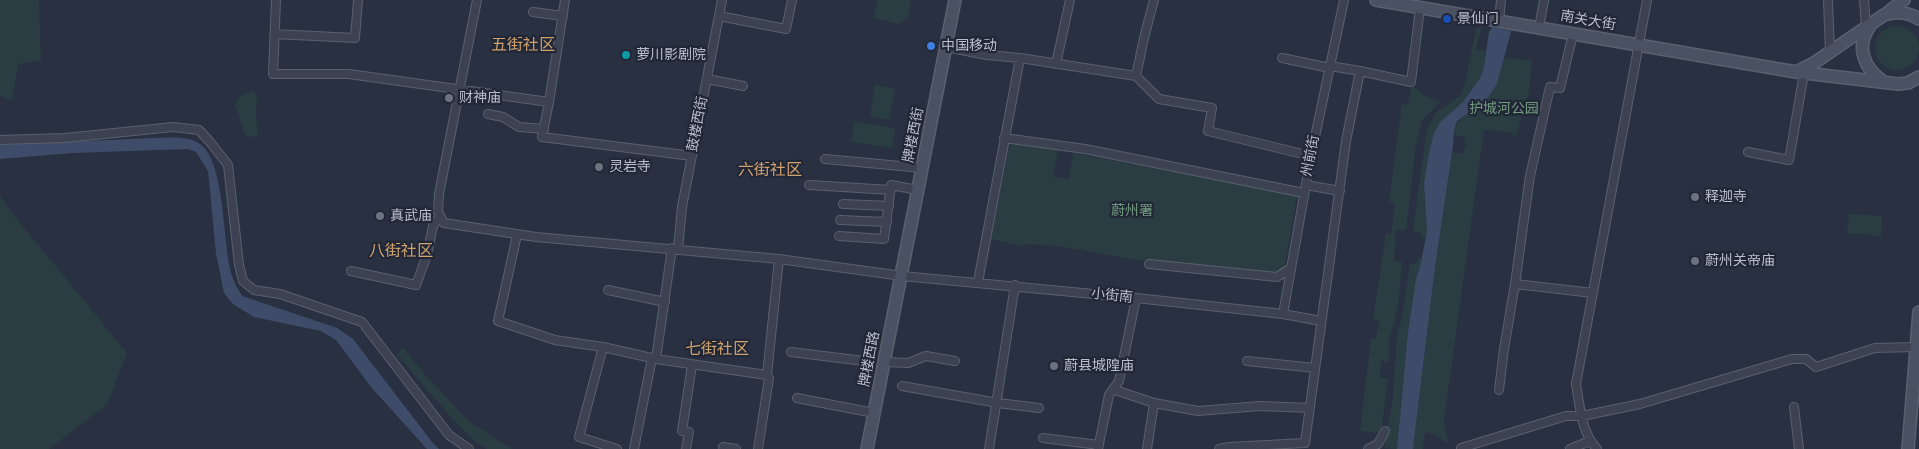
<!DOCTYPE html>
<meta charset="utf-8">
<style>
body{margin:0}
canvas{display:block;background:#283041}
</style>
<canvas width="1919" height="449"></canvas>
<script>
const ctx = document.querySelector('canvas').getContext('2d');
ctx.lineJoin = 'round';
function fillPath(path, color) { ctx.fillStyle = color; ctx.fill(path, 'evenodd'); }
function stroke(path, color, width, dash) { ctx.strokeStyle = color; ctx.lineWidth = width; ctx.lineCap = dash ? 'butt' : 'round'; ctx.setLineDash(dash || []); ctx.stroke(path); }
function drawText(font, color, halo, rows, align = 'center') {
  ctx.font = font + ' Signika,"Noto Sans SC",sans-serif'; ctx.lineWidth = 4.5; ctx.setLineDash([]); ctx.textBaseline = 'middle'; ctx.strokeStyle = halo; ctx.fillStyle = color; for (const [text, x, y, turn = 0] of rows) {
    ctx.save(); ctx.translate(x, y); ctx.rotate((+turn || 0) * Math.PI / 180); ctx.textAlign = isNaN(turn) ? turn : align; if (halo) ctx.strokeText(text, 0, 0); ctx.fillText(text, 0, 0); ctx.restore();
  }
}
fillPath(new Path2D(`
 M0,0h39l2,60 -23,4 -6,37 -12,-6z
 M877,0h34l-3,17 -9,7 -25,-6z
 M1875 48a22 22 0 1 1 44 0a22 22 0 1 1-44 0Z
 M1482,26l-6,23 10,2 -2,16 -4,11 -17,24 -22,19 -17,63 3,46 -1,8h-4v-5l-9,-2 13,-97 2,-8 9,-14 23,-16 5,-13 11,-54z
 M1504,58l28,2 -3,33 -12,40 -4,5 -1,-6 -28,-2 -40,290 4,23 -23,-12 -2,18h-10l22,-182 17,-115 9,2 5,-9 -2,-8 -10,-2c0,-21 22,-23 33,-37 10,-12 13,-26 17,-40z
 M875,85l20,4 -6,31 -19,-4z
 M1412,85l13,11 15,6 -18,19 -6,23 -10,86h-10l-2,31 8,1 -4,45 -9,34v21l-8,-1 -1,16 8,2 -7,54 -21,-2 11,-92 5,-1 3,-17 -6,-2 13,-86 5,1 4,-30 -6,-2 13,-98 6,1z
 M254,91l3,7 -1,18 2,22 -13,-3 -10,-31 5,-8z
 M854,121l41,7 -3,20 -41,-6z
 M1010,144l48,5 -5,28 16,2 4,-26 224,43 -14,79 -153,-16 -72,-13 -34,-2 -1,2 -32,-7z
 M0,196l12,17 115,140 -20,52 -58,44h-49z
 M1849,214l33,2 -1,20 -34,-3z
 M1423,257l-15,75 -11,117 -13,-1 9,-50 4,-61 5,-20 8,-53 6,-1 3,-5z
 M403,348l19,23 46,50 44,28c-7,0 -17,0 -24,0 -17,-4 -75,-77 -91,-94z`), '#2a3d42');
fillPath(new Path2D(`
 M1492,27l19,4 -14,53 -11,16 -29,21 -3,9 -1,16 -18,121 -22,182h-16l11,-117 8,-52 5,-17 6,-32 -3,-47 5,-31 5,-20 7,-12 22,-19 17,-24 4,-11 5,-35z
 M152,138c14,0 36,-3 48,6 26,18 22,101 32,132 2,7 7,14 10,20l95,32 16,11 79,103 7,7h-12l-56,-62 -35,-47 -15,-9 -67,-14 -21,-13 -9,-11 -8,-40 -8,-82 -12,-19 -8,-3 -116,4 -72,6v-14z`), '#3f4c69');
stroke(new Path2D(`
 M864,361l11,2`), '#3e4556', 8, [8, 4]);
const street = new Path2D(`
 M276,0l-3,74h76l200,28 16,-102
 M477,0l-38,194 -1,18 6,11 92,14 243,22 123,17 234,22 147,16 38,7
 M1828,0l2,52
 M1864,0l2,27
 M533,12l30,4
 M719,16l67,13 6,-29
 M1499,21l2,-21
 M1539,28l5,-28
 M274,34l81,4 3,-38
 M1573,34l-13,54 -10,-1 -20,89 -15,108 78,9
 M946,47l41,8 33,3 116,18 23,23 53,9 -4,23 103,25
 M1282,58l48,10
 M1056,64l14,-64
 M1360,71l51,11 9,-74
 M1136,76l8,-38 10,-38
 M707,79l36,7
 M549,102l-7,35 150,19
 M488,114l15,3 16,10 25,2
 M1004,138l81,11 219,44
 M0,140l65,-2 108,-11 26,3 11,12 18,23 11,100 4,16 11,9 26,4 82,28 87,113 20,14
 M1748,152l41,8 15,-87
 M825,159l97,9
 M809,185l82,5
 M1306,185l34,6
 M843,204l46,2
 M840,220l47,2
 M517,235l-19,86 57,19 48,7 53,12 111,16 2,3 -11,71
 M839,236l45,3 7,-54 27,5
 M678,249l4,-42 40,-207
 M1149,264l128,13 14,-9
 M351,271l65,14 11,-30 6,-29 7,-10
 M978,282l42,-224
 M608,290l57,12
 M1283,314l28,-158 33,-156
 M603,347l-24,90 38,12
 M791,352l73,9
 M656,359l16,-111
 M1247,361l68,7
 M884,362l24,1 18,-7 29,5
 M767,375l12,-116
 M902,386l96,17 41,5
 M1115,390l39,13 -7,46
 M1499,390l5,-41 11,-65
 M797,398l77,15
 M1154,403l44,8 62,-5 50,2
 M1794,407l5,42
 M1043,438l56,7
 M723,447l13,2
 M1461,448l105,-32h16l58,-12 152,-45h14l10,8 59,-19 41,-1
 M634,449l18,-91
 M686,449l3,-17 -7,-1 10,-66
 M989,449l26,-164
 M1098,449l11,-54 10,-14 17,-83
 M1219,449l10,-2 76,-4 41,-302 14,-70 -30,-5
 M1368,449l10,-5 7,-13
 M1570,449l20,-8
 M1597,449c-16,-17 -17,-43 -21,-65l71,-384`);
const secondary = new Path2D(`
 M1376,0l420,72 102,12 10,-1 11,-6
 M1888,12l16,-12
 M1870,26c-15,21 -6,43 14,56
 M1796,72l18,-9 70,-48c13,-4 24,-3 35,4
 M867,449l88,-449
 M1908,449l11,-137`);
stroke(street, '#5a606e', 10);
stroke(secondary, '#5a606e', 14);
stroke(street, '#3c4251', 8);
stroke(secondary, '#4a5163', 11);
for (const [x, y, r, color] of [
 [1447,19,5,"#1a4fb4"],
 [931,46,5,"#3f7fe0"],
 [626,55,5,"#0f9aa8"],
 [449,98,5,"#6b7280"],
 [599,167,5,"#6b7280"],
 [1695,197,5,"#6b7280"],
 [380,216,5,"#6b7280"],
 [1695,261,5,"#6b7280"],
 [1054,366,5,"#6b7280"]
]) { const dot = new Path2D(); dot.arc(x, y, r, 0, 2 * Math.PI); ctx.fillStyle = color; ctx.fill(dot); stroke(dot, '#212736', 2); }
drawText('14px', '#b9becb', '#212736', [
 ["景仙门",1457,19],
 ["中国移动",941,46],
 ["萝川影剧院",636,55],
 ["财神庙",459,98],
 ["灵岩寺",609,167],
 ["释迦寺",1705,197],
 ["真武庙",390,216],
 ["蔚州关帝庙",1705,261],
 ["蔚县城隍庙",1064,366]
], 'left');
drawText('14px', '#b9becb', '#212736', [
 ["南关大街",1588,21,10],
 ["鼓楼西街",698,124,-79],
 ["牌楼西街",914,135,-79],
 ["州前街",1311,156,-79],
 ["小街南",1112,296,6],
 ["牌楼西路",870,359,-79]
]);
drawText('14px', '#719a7f', '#212736', [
 ["护城河公园",1504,109],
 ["蔚州署",1132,211]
]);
drawText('16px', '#d0a26e', '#212736', [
 ["五街社区",523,46],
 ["六街社区",770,171],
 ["八街社区",401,252],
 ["七街社区",717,350]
]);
</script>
